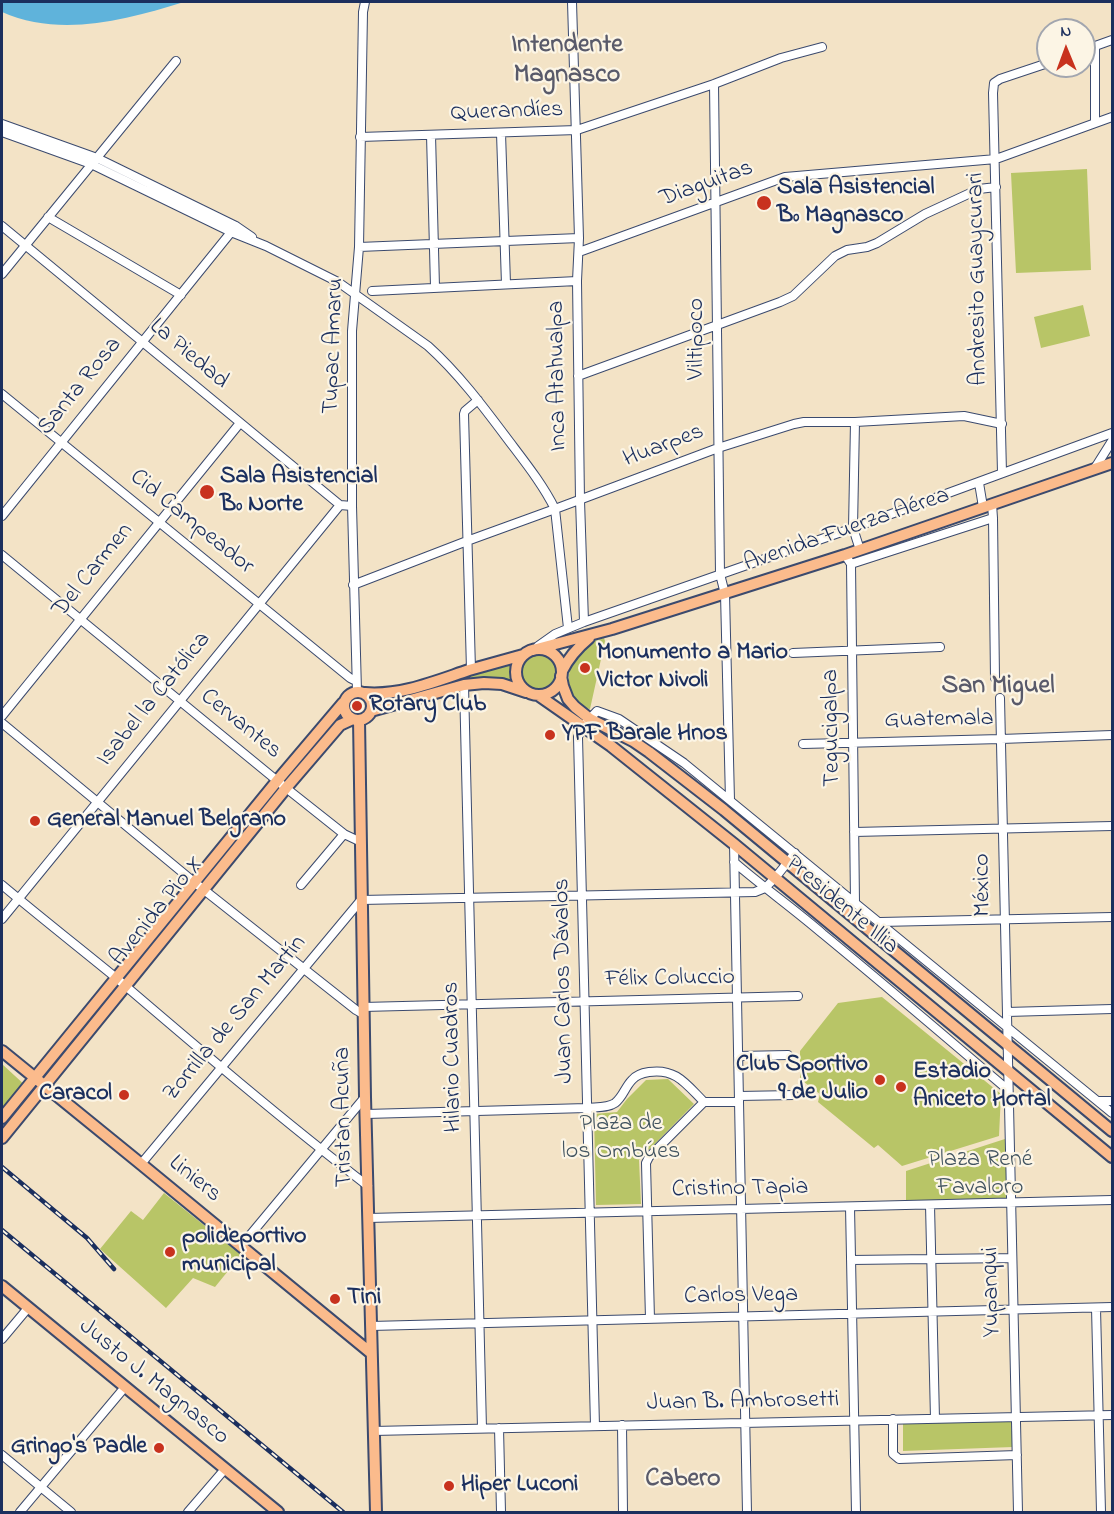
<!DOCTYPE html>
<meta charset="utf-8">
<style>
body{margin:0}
#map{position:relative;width:1114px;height:1514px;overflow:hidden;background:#f3e3c6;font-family:"Indie Flower",sans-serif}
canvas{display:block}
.frame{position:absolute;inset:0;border:3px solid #1b2f5e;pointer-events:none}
.north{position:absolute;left:1036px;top:18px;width:60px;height:60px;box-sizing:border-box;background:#fcf5e5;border:2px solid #a2a6af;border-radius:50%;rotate:359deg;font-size:16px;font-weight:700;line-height:24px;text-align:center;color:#1b2f5e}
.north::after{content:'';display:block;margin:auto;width:21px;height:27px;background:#c8321e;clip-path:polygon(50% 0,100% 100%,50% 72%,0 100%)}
</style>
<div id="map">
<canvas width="1114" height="1514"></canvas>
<div class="frame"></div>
<div class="north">N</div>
</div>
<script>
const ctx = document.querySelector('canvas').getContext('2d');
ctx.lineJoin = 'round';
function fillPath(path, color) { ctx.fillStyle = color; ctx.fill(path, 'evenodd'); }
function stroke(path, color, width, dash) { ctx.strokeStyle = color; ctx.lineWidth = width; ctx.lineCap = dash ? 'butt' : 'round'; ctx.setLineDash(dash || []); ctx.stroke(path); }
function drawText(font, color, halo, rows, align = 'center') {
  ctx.font = font + ' "Indie Flower",sans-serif'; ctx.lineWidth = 4.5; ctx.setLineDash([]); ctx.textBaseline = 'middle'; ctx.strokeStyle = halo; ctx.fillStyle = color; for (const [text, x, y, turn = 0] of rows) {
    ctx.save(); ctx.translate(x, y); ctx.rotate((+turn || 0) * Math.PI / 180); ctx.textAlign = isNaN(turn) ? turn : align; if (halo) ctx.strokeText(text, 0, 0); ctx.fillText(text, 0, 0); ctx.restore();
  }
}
fillPath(new Path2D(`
 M1087,169l4,101 -75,3 -5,-100z
 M1083,305l7,31 -49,12 -7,-31z
 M604,638l1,3 -15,68c-7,-1 -11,-5 -15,-10 -17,-24 3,-56 29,-61z
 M522 672a17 17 0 1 1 34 0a17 17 0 1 1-34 0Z
 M511,663l-1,7 1,13 -24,-5 -27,1z
 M882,997l119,97 -2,42 -97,30 -24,-21 -4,3 -56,-46 2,-8 -20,-15v-28l38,-48z
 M2,1064l25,23 -25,31z
 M668,1079l26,25 -55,56 2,44 -45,1 -2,-91 23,-2 10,-13 19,-19z
 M1008,1138v63l-102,1v-31z
 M164,1193l77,62 -26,32 -22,-9 -27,30 -66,-59 31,-38 12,9z
 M1011,1421l2,26 -110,4v-27z`), '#b8c567');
fillPath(new Path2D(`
 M2,2h182c-58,18 -124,36 -182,10z`), '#5fb3db');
const minor = new Path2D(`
 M572,2l7,236 -2,43 3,219 4,122
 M1095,46v77
 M1084,50l28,-10
 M714,84l6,490 5,20 5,206
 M2,124l95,34 139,68 16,11
 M2,132l89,32 140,68 35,14 72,36 90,64c30,27 54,59 78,91 18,24 36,46 49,72l13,119
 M501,133l5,151
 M431,135l4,152
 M360,137l217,-7 137,-46 67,-26 41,-11
 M48,217l133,78
 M2,226l338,279 12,1
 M359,247l220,-9
 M579,252l206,-75 211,-18 116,-42
 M2,274l174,-213
 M372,291l205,-10
 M578,376l202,-74 13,-6 42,-40 12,-6 20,-3 10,-4 48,-29 54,-25 17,-2
 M2,394l348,284 6,3
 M855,422l-2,106 7,22
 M1095,468l17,-27
 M1002,473l-9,-380 1,-10 6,-4 48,-16
 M979,483l4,24
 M992,504l1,14 2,160
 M2,516l234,-290
 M2,555l284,233 58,46 17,8
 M845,555l6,9 4,338
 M851,564l142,-46
 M353,585l114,-44 88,-32 163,-61 76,-24 10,-2h51l109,-6 38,8
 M538,646l17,-12 29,-12 269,-94 259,-95
 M793,653l147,-6
 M471,670l-7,-256 1,-3 13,-11
 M464,685l18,743
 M357,691l-5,-185v-175l7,-84 4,-235 2,-10
 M1000,698l18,814
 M2,716l238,-293
 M2,723l192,159 162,128 7,4
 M803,744l198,-5 111,-4
 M854,832l258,-6
 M734,844l13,668
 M734,862c29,25 60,47 89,72 62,51 124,104 185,156
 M2,885c37,31 75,61 113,92 83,71 166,142 253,209
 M301,885l43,-51
 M2,919l338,-414
 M880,922l232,-5
 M363,1007l435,-11
 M1007,1012l105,-3
 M738,1056l50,-1
 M739,1096l55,-1
 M1098,1101h14
 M366,1114l221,-6c9,-1 21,0 28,-5 8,-6 10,-16 17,-23 4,-5 10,-7 17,-8 27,-4 37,12 55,30h35
 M141,1164l220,-264 394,-8 10,-4 10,-10 20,-25
 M930,1205l5,214
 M850,1207l6,305
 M368,1218l744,-18
 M241,1246l124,-149
 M851,1260l161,-2
 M1096,1308l5,204
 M650,1319l-4,-156 3,-6 55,-55
 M371,1326l741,-19
 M2,1339l26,-31
 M893,1419v35l6,5 118,-4
 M622,1425l1,87
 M595,1426l-17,-689 5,-11 14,-15 22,8 65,44 428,350
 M499,1428l2,84
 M373,1431l739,-16
 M2,1455l69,57
 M20,1512l105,-125
 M188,1512l37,-43`);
const major = new Path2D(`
 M516 672a23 23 0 1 1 46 0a23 23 0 1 1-46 0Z
 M533,650l79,-21 233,-74 267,-92
 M562,671c7,-14 15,-23 27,-33
 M561,676l2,10 5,13 7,8 15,12 43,22 16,11 75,58 388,321
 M344 706a14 14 0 1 1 28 0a14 14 0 1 1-28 0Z
 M365,693c36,3 71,-12 104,-23 18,-5 36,-10 54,-15
 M538,695l73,51 123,98 378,313
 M371,711l93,-26 20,-2 18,1 24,8
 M359,720l6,377 11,415
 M2,1051l139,113 230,189
 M2,1118l275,-337 66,-78
 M2,1138l284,-350 54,-63 13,-6
 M2,1286l276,226`);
stroke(minor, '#3b4a6e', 10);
stroke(major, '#3b4a6e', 14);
stroke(minor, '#fff', 8);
stroke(major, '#fbbb8c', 10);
const rail = new Path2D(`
 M2,1167l85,71 27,31
 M2,1230l341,282`);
stroke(rail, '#1b2f5e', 4.5);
stroke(rail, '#fcf5e5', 2, [7]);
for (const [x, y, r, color] of [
 [764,203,8,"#c8321e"],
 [207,492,8,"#c8321e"],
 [585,668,6,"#c8321e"],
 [357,706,6,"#c8321e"],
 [550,735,6,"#c8321e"],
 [35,821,6,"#c8321e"],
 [880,1080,6,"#c8321e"],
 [901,1087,6,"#c8321e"],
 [124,1095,6,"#c8321e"],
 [170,1252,6,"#c8321e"],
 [335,1299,6,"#c8321e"],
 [159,1448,6,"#c8321e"],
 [449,1486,6,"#c8321e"]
]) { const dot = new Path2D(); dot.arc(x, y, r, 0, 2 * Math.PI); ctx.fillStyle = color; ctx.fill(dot); stroke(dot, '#fcf5e5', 2); }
drawText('24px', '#1b2f5e', '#fcf5e5', [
 ["Querandíes",507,113,-2],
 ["Diaguitas",707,185,-20],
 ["Andresito Guaycurari",979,279,-91],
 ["Viltipoco",698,339,-90],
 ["Tupac Amaru",335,346,-88],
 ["La Piedad",188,355,40],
 ["Inca Atahualpa",559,376,-91],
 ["Santa Rosa",81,387,-51],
 ["Huarpes",664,447,-21],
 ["Cid Campeador",191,523,39],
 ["Avenida Fuerza Aérea",847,531,-19],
 ["Del Carmen",94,571,-51],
 ["Isabel la Católica",155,700,-51],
 ["Guatemala",939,721,-1],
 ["Cervantes",240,725,39],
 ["Tegucigalpa",833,728,-91],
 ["México",984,885,-91],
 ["Presidente Illia",841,906,40],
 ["Avenida Pio X",158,912,-51],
 ["Félix Coluccio",670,980,-1],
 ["Juan Carlos Dávalos",565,981,-91],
 ["Zorrilla de San Martín",236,1019,-50],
 ["Hilario Cuadros",454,1057,-91],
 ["Tristan Acuña",345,1117,-91],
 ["Liniers",194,1180,39],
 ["Cristino Tapia",740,1190,-1],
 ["Yupanqui",993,1292,-91],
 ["Carlos Vega",741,1297,-1],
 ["Justo J. Magnasco",153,1383,39],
 ["Juan B. Ambrosetti",743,1403,-1]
]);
drawText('bold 24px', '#1b2f5e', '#fcf5e5', [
 ["Sala Asistencial",777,189],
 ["Bº Magnasco",777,217],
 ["Sala Asistencial",220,478],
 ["Bº Norte",220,506],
 ["Monumento a Mario",597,654],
 ["Victor Nivoli",597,682],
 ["Rotary Club",369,706],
 ["YPF Barale Hnos",562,735],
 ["General Manuel Belgrano",47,821],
 ["Club Sportivo",868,1066,"right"],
 ["9 de Julio",868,1094,"right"],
 ["Estadio",913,1073],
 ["Aniceto Hortal",913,1101],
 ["Caracol",112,1095,"right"],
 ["polideportivo",182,1238],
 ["municipal",182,1266],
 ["Tini",347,1299],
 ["Gringo's Padle",147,1448,"right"],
 ["Hiper Luconi",461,1486]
], 'left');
drawText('24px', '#425460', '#fcf5e5', [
 ["Plaza de",621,1125],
 ["los Ombúes",621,1153],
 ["Plaza René",980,1161],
 ["Favaloro",980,1189]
]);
drawText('bold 26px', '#595a6a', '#fcf5e5', [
 ["Intendente",567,47],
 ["Magnasco",567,77],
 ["San Miguel",998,688],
 ["Cabero",683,1481]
]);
</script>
